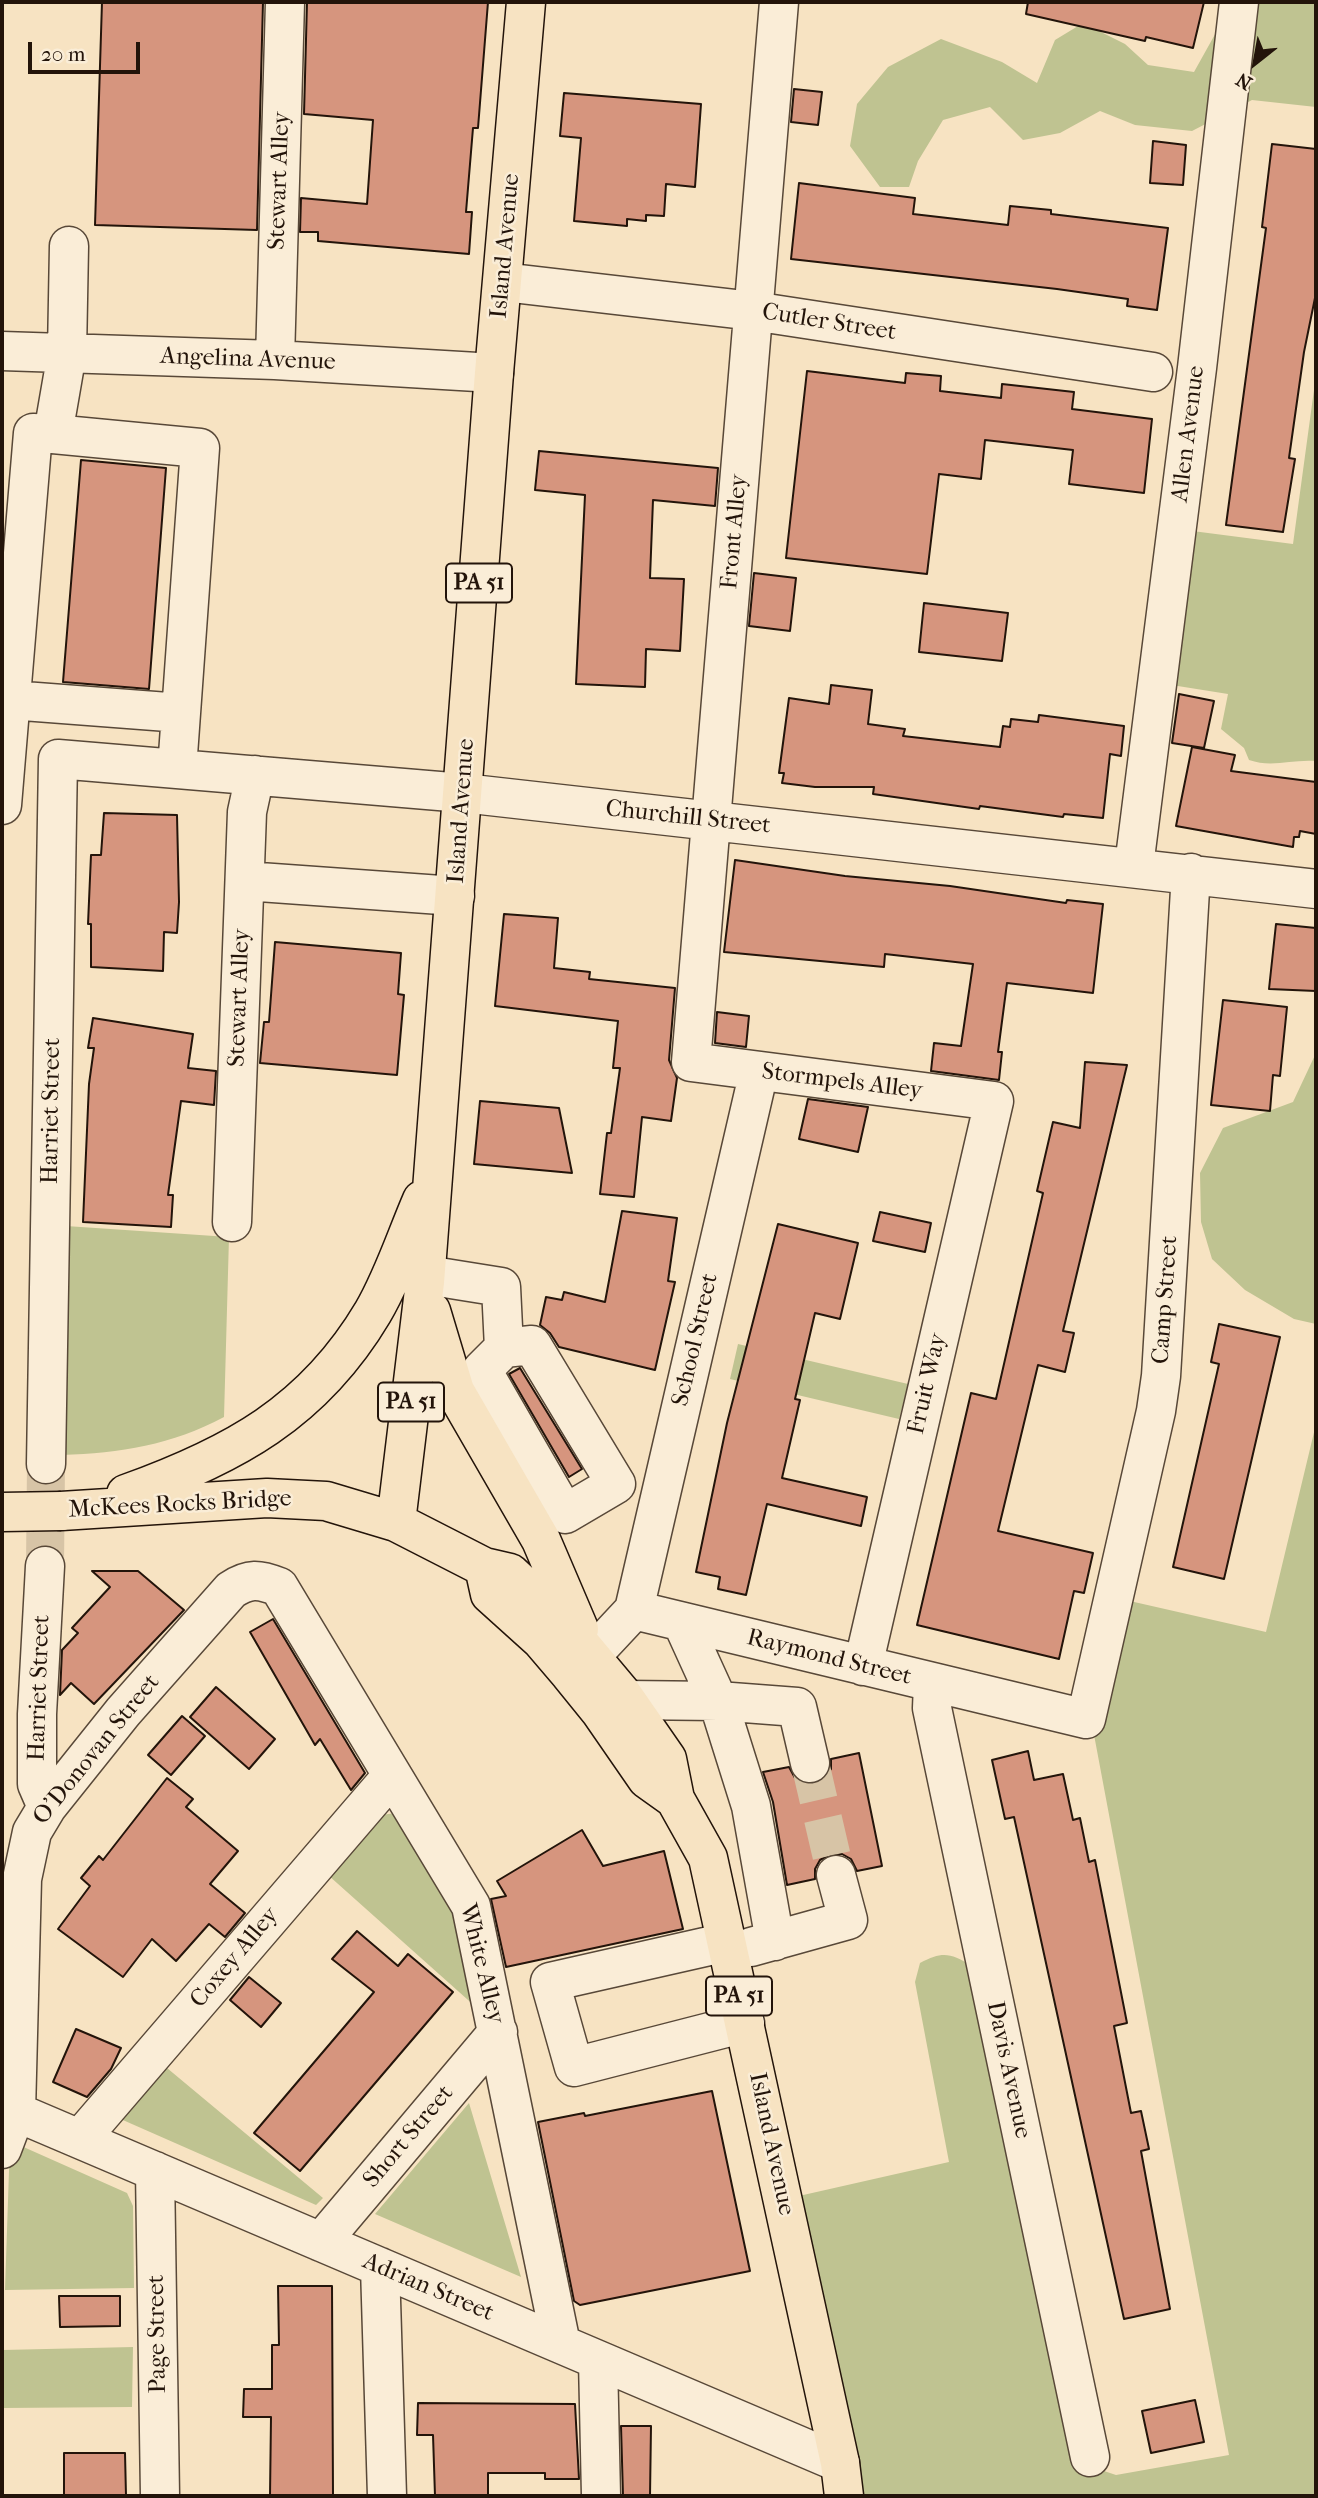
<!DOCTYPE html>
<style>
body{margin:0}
#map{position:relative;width:1318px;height:2498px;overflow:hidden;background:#f7e3c2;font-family:"IM FELL French Canon",serif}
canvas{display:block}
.frame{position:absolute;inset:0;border:4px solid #23140a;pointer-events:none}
.north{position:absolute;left:1220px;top:28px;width:70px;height:70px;-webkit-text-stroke:5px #faedd7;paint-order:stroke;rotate:211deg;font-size:19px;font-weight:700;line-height:28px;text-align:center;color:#23140a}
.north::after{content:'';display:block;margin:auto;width:24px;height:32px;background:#23140a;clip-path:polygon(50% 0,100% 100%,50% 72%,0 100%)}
.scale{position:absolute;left:28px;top:42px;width:112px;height:32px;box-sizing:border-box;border:4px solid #23140a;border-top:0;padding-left:9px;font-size:21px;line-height:24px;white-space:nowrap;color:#23140a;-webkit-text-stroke:5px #faedd7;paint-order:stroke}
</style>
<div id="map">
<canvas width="1318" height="2498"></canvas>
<div class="frame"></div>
<div class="north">N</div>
<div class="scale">20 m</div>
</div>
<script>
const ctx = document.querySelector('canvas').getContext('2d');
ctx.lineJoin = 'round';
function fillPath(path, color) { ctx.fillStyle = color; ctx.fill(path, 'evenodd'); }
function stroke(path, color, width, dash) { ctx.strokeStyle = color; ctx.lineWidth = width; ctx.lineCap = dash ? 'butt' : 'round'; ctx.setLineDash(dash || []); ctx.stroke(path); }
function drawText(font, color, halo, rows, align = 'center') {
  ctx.font = font + ' "IM FELL French Canon",serif'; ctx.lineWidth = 5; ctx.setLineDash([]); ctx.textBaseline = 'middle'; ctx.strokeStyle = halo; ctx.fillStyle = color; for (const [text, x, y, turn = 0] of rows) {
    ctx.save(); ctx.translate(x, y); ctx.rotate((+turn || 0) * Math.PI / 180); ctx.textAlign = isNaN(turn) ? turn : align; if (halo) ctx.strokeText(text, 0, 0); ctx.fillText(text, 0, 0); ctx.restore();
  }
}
fillPath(new Path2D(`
 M1233,2h83v105l-64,-7 -60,31 -57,-6 -35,-14 -40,22 -37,7 -33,-33 -47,13 -25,41 -9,26h-29l-30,-41 7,-42 31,-37 53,-28 61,23 35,21 18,-43 28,-17 42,21 23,21 46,7z
 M1316,375v386c-24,-2 -44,7 -67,-1l-5,-12 -23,-19 7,-35 -69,-11 18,-154 116,15z
 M1316,1053v271l-22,-5 -49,-29 -33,-31 -11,-37 -1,-49 23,-45 70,-26z
 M66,1226l163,11 -5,180c-52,28 -104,36 -162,38z
 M738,1344l170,40 -9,35 -169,-40z
 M1316,1424v1072h-466l-60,-298 159,-36 -34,-180 5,-19c23,-12 30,-10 52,3l114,499 30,10 113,-20 -137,-731 29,-125 145,33z
 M396,1813l59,100 22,95 -149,-133 53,-60z
 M161,2063l162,135 -7,7 -200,-88z
 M469,2103l52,174 -146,-63z
 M10,2141l117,52 6,13 1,82 -129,2z
 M133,2347l-1,60 -130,1 1,-58z`), '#bfc391');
const building = new Path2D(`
 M102,2h161l-6,228 -162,-5z
 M307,2h181l-10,126h-5l-7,84h6l-3,42 -151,-13v-9h-18l1,-34 66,6 6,-84 -69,-6z
 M1028,2h176l-11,46 -47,-11 -1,4 -119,-27z
 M794,89l28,3 -4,33 -27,-3z
 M564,93l137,11 -6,83 -29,-3 -2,32 -18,-1v6l-19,-2v7l-53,-5 7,-83 -21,-2z
 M1153,141l33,4 -3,40 -33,-2z
 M1272,144l44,5v144l-12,59 -15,106 6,1 -12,73 -57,-7 40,-297 -4,-1z
 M799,183l116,15 -2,16 95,11 2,-19 41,4v4l117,14 -11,82 -30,-4 1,-7 -71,-10 -266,-30z
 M807,371l98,12 1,-10 35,3 -1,15 61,7 1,-14 72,8 -2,17 80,10 -8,74 -75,-9 4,-34 -88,-10 -4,39 -42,-5 -12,100 -141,-16z
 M539,451l179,17 -3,38 -62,-6 -3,78 34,1 -4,72 -34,-2 -1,38 -69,-3 9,-189 -50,-5z
 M81,460l85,8 -17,221 -86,-7z
 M754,573l42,5 -6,53 -41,-5z
 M924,603l84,10 -6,48 -83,-9z
 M831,685l41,5 -4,34 37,5 -2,7 97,11 3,-21 7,1 1,-8 27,3 1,-7 85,11 -3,30 -11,-2 -7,64 -39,-4 -1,3 -83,-11 -1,3 -106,-15 1,-7h-59l-33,-4 2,-10h-5l10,-75 40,6z
 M1179,694l35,7 -10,47 -32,-5z
 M1192,747l43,8 -4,16 85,11v52l-16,-3 -1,6h-5l-1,10 -117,-21z
 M104,813l73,2 2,87 -2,31 -13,-1 -1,39 -72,-4v-43h-3l3,-69h10z
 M735,860l110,16 105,10 116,17 1,-3 36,4 -10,89 -86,-10 -9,69h4l-3,28 -68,-9 3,-28 27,3 12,-82 -88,-10 -1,13 -160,-15z
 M504,914l54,4 -4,50 36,4 -1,7 86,9 -6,72 8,18 -6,43 -29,-4 -8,80 -34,-3 7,-61h4l9,-65h-7l5,-47 -123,-15z
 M1276,924l40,4v63l-47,-2z
 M275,942l126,11 -3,41 6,1 -7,80 -137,-12 4,-41h5z
 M1223,1000l64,7 -7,69 -7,-1 -3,36 -59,-6z
 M717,1012l32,4 -3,31 -31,-4z
 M93,1018l100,16 -5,34 28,3 -2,34 -33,-4 -13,94h5l-2,32 -88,-5 6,-138 5,-36h-6z
 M1085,1062l42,3 -64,266 11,2 -9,39 -27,-7 -40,166 95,22 -9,40 -10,-2 -15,68 -142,-34 54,-232 25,6 47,-206 -6,-2 16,-69 27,6z
 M808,1099l60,8 -10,45 -59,-13z
 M480,1101l79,7 13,65 -98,-9z
 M622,1211l55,7 -9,63 7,1 -20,88 -96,-23 -9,-14 -10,-8 6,-28 16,3 2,-8 41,10z
 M880,1212l51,11 -6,29 -52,-11z
 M778,1224l80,19 -18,76 -25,-6 -20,86 5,1 -18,78 85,19 -6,29 -94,-22 -21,91 -28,-6 2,-12 -24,-5 31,-149z
 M1219,1324l61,13 -56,242 -51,-12 46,-203 -8,-2z
 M520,1368l62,101 -13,8 -60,-103z
 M92,1571h46l46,39 -90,94 -23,-21 -11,12 2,-45 16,-17 -6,-5 38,-41z
 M273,1619l92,154 -14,17 -31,-51 -5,6 -65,-113z
 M216,1687l59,52 -26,30 -59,-52z
 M182,1716l23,20 -34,39 -23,-20z
 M1028,1751l6,29 29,-6 10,46 7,-2 9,44 6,-2 32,163 -13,3 17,87 10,-2 8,38 -8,2 29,158 -46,10 -110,-502 -9,2 -13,-59z
 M859,1753l23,113 -25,5 -6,-12 -9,-5h-11l-11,6 -5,9v10l-28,6 -14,-83 -10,-30 26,-5 6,11 9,6h10l11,-6 6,-9v-10z
 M167,1778l26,21 -7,8 52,44 -28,33 35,29 -20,24 -16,-13 -33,37 -24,-22 -29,38 -65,-48 32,-43 -9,-8 18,-22 4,4z
 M582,1830l21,36 61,-15 19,78 -177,38 -15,-68 15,-3 -9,-15z
 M357,1931l41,35 10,-12 45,38 -153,179 -46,-38 120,-141 -42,-33z
 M249,1977l32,26 -20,24 -31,-27z
 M76,2029l45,19 -10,21 -24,28 -34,-15z
 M712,2091l38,180 -170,34 -6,-4 -36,-179 46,-9 1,3z
 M278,2286h54l1,210h-63l1,-79h-28l1,-28h28v-44h7z
 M59,2296h61v30l-60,1z
 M1195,2400l9,42 -53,11 -9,-42z
 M418,2403l157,1 4,75h-34v-6h-57v23h-53l-2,-61h-16z
 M621,2426h30l-1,70h-27z
 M64,2453h61l1,43h-62z`);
fillPath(building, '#d6957e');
stroke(building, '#23140a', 2);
stroke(new Path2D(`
 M45,1566l1,-102
 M810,1763l26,112`), '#d7c4a6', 38, [38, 19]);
const minor = new Path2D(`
 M779,2l-88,1060 303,39 -131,565
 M503,282l250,29 400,61
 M2,351l273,9 219,13
 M275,360l10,-358
 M53,434l147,14 -23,321
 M10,700l171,13
 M2,805l31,-372 20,1 14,-81 2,-107
 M1134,866l63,-498 42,-366
 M245,881l210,15
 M232,1222l15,-410 8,-37
 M426,1275l75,12 3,61 -22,22 83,144 51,-30 -84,-139 -28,3
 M46,1464l12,-705 405,34 853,96
 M45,1566l-8,148v70l10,23
 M634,1610l452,109 70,-308 5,-35 30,-503
 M634,1610l125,-539
 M682,1622l36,79 33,105 24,135
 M591,1656l43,-46
 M933,1684l-1,24 158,749
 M626,1700l92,1 79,6 13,56
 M727,1942l-177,40 24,85 171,-44
 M751,1947l97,-27 -12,-45
 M16,2112l824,351
 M80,2139l311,-362
 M2,2149l14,-37 6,-233 10,-47 15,-25 76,-95 108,-122c18,-12 28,-11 48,-3l192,319 90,438
 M155,2171l5,325
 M321,2242l177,-210
 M380,2267l7,229
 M598,2360l3,136`);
const major = new Path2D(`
 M431,1311l24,80 86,149 38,89
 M126,1494c106,-38 187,-81 247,-182 20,-34 33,-75 49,-112
 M61,1511l206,-13 59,3 70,21 88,45 26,6 50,47 62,74 45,65 8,40 33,59 132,605 4,33
 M396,1522l29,-240 69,-909 32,-371
 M484,1567l6,27 51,46 29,34 30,37 47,68 28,20`);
stroke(minor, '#584838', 41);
stroke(major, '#23140a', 41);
stroke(minor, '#faedd7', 38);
stroke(major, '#f7e3c2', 38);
const majorBridge = new Path2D(`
 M2,1512l59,-1`);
stroke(majorBridge, '#23140a', 41, []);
stroke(majorBridge, '#f7e3c2', 38);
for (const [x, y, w] of [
 [479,583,66],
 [411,1402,66],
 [739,1996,66]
]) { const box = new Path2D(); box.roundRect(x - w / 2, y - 19.5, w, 39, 5); ctx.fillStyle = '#faedd7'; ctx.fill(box); stroke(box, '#23140a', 2); }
drawText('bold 23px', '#23140a', null, [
 ["PA 51",479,583],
 ["PA 51",411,1402],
 ["PA 51",739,1996]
]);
drawText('24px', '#23140a', '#faedd7', [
 ["Stewart Alley",280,181,-88],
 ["Island Avenue",506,246,-85],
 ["Cutler Street",829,323,9],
 ["Angelina Avenue",248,360,2],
 ["Allen Avenue",1189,434,-83],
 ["Front Alley",735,532,-85],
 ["Island Avenue",462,811,-86],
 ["Churchill Street",688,818,6],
 ["Stewart Alley",240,998,-88],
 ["Stormpels Alley",842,1082,7],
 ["Harriet Street",52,1111,-89],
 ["Camp Street",1166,1300,-86],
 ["School Street",696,1340,-77],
 ["Fruit Way",928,1384,-77],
 ["McKees Rocks Bridge",180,1505,-3],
 ["Raymond Street",829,1658,14],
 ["Harriet Street",40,1688,-88],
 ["O'Donovan Street",97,1750,-51],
 ["Coxey Alley",235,1958,-50],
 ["White Alley",481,1964,76],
 ["Davis Avenue",1008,2070,78],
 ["Short Street",409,2137,-50],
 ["Island Avenue",771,2144,78],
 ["Adrian Street",428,2288,23],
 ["Page Street",158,2334,-91]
]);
</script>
